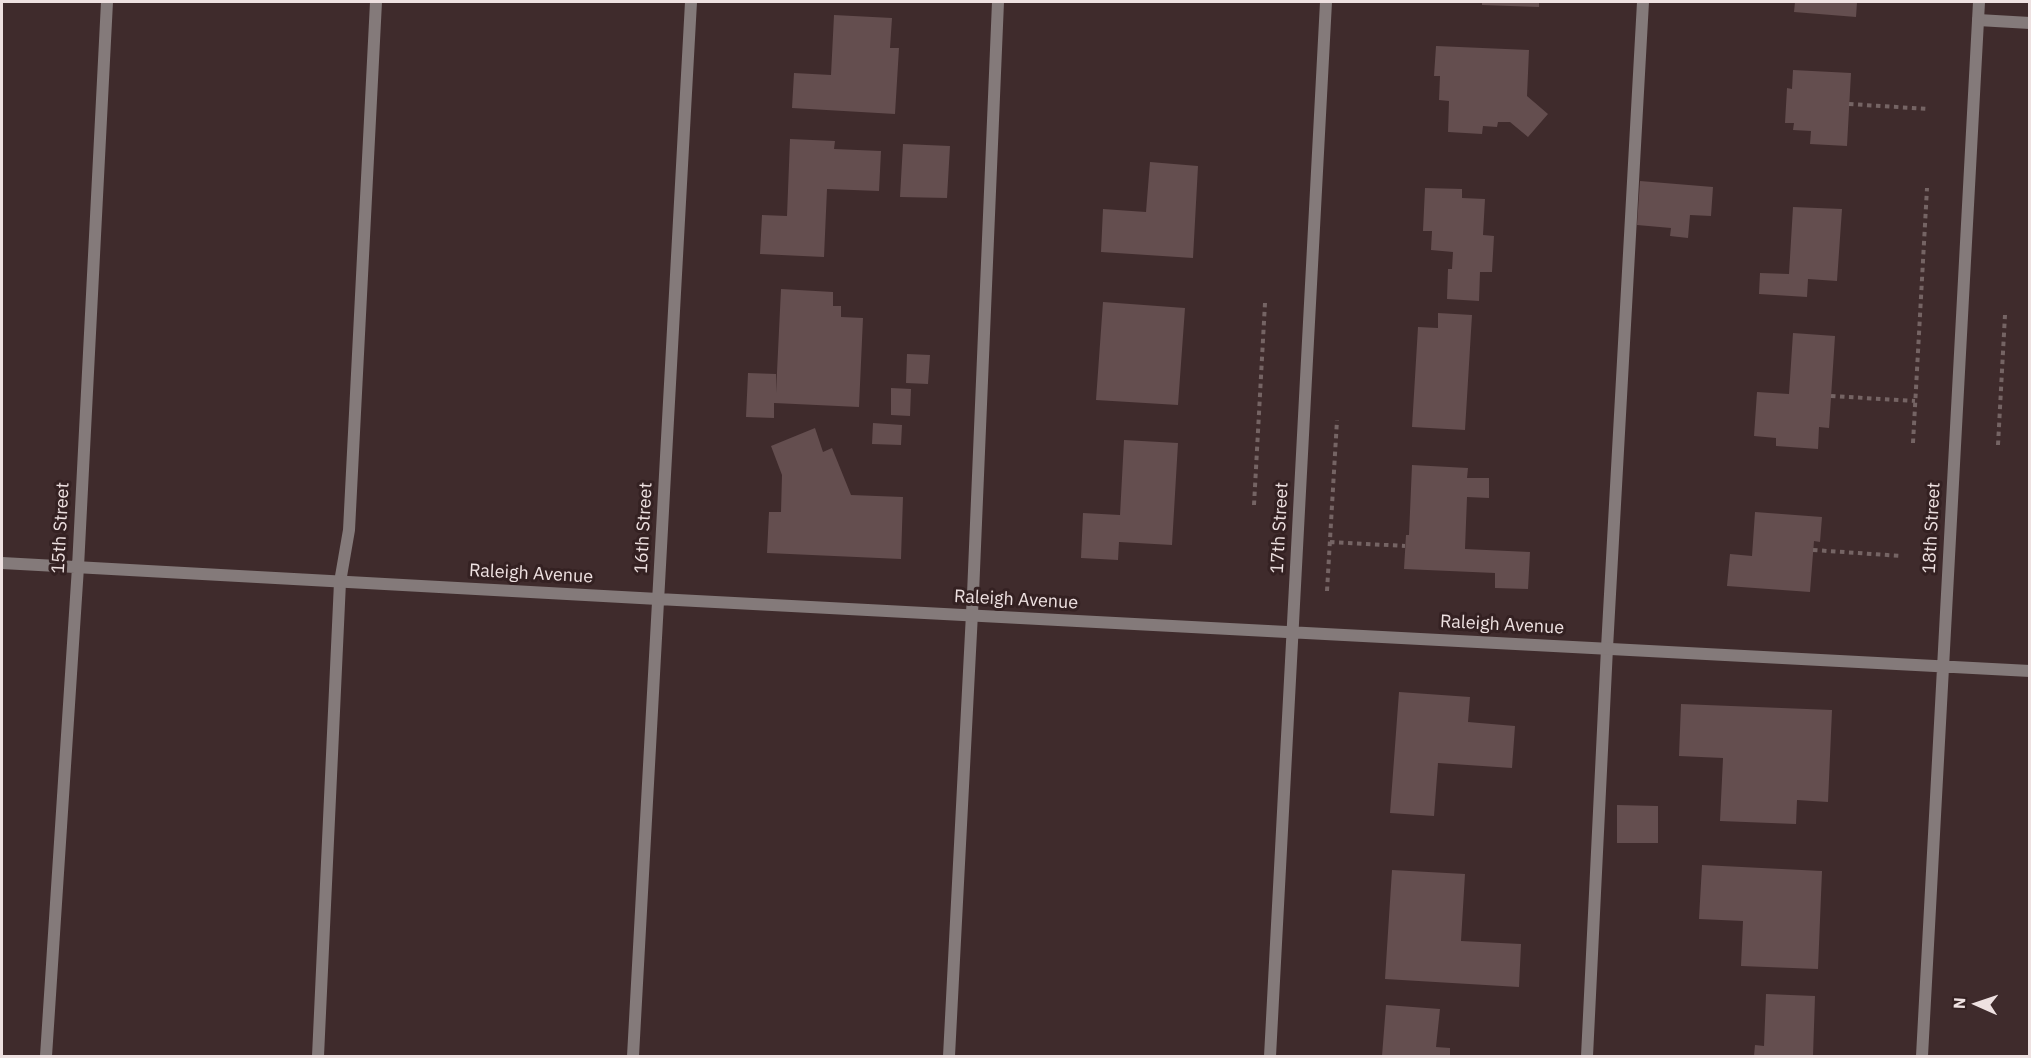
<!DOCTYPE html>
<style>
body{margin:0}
#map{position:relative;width:2031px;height:1058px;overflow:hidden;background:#3f2b2c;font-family:"IBM Plex Sans",sans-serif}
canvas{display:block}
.frame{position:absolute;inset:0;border:3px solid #eee1e1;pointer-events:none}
.north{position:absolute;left:1947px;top:974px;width:60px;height:60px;-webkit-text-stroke:4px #342122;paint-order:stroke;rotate:273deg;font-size:16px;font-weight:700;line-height:24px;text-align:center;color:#eee1e1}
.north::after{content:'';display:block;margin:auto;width:21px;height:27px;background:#eee1e1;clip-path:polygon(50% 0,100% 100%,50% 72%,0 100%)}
</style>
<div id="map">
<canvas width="2031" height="1058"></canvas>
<div class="frame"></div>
<div class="north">N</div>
</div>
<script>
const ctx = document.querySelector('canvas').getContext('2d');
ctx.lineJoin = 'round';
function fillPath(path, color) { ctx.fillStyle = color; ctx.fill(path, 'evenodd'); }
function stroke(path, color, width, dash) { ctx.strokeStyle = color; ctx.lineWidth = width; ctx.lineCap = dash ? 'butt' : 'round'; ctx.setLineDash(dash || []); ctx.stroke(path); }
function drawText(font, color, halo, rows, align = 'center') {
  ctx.font = font + ' "IBM Plex Sans",sans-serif'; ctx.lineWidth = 6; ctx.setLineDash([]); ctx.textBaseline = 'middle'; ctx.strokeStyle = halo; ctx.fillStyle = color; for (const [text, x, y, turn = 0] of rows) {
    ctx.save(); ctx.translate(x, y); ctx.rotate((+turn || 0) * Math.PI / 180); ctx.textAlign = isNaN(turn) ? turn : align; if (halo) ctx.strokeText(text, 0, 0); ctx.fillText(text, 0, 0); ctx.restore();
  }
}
fillPath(new Path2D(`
 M1482,2h57v5l-57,-2z
 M1795,2h62l-1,15 -62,-5z
 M834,15l58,3 -2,30h9l-4,66 -103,-6 2,-35 37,2z
 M1436,46l93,4 -2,46 21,18 -20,23 -18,-15h-12l-1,5 -14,-1 -1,8 -34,-2 1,-31 -10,-1 1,-24h-6z
 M1793,70l58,3 -4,73 -37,-2 1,-13 -18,-1 1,-7h-9l2,-35 5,1z
 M790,139l45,2 -1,8 47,2 -2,40 -52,-2 -3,68 -64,-3 2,-39 25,1z
 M903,144l47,2 -3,52 -47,-1z
 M1150,162l48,4 -5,92 -92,-6 2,-43 43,3z
 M1640,181l73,6 -2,29 -21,-1 -2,23 -18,-2 1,-8 -34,-3z
 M1425,188l37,1v9l23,1 -2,36 11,1 -2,36h-12l-1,29 -32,-2 1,-30h4l1,-17 -22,-2 1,-19h-9z
 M1793,207l49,2 -5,72 -29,-2 -1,18 -48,-3 1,-21 29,1z
 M781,289l52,3v14h8v11l22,1 -4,89 -85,-4v15l-28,-1 2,-44 28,1v19z
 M1103,302l82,6 -7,97 -82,-5z
 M1438,313l34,2 -7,115 -53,-3 6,-100 20,1z
 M1793,333l42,3 -6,92 -10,-1 -1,22 -42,-3v-8l-22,-2 3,-44 32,2z
 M907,354l23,1 -2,29 -22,-1z
 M891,388l20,1 -1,27 -19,-1z
 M873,423l29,2 -1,20 -29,-1z
 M815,428l8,24 9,-4 19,47 52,2 -2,62 -134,-6 2,-41h12l1,-37 -11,-29z
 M1124,440l54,3 -6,102 -53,-3 -1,18 -37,-2 2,-45 37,2z
 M1412,465l56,3 -1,10h22v20l-22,-1 -2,52 65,3 -2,37 -33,-1v-15l-91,-4 2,-34h3z
 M1755,512l67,5 -2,25 -6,-1 -4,51 -83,-6 3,-32 22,2z
 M1399,692l71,5 -2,25 47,4 -3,42 -74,-5 -4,53 -44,-3z
 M1681,704l151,6 -4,92 -31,-2 -1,24 -76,-3 3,-63 -44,-2z
 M1617,805l41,1v37h-41z
 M1702,865l120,6 -4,98 -77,-3 2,-45 -44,-2z
 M1392,870l73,4 -4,67 60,3 -2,43 -134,-8z
 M1766,994l49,2 -2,60h-59l1,-11 9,1z
 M1386,1005l54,4 -4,38 14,1v8h-68z`), '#644e4f');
stroke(new Path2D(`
 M1849,104l79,5
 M1831,396l84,5
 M1913,443l14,-255
 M1998,445l7,-130
 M1254,505l11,-202
 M1330,542l75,4
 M1813,550l89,6
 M1327,591l10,-171`), '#756464', 4, [4.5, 4.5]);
stroke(new Path2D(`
 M1978,20l52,3
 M318,1056l22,-474 9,-52 27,-528
 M949,1056l24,-462 25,-592
 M1587,1056l20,-408 36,-646`), '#847a7a', 12);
stroke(new Path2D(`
 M2,563l656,36 1372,72
 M46,1056l32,-489 29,-565
 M633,1056l58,-1054
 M1270,1056l56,-1054
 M1922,1056l57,-1054`), '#847a7a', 12);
drawText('18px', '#eee1e1', '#342122', [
 ["15th Street",61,528,-87],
 ["16th Street",644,528,-87],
 ["17th Street",1280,528,-87],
 ["18th Street",1932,528,-87],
 ["Raleigh Avenue",531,574,3],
 ["Raleigh Avenue",1016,600,3],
 ["Raleigh Avenue",1502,625,3]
]);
</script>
